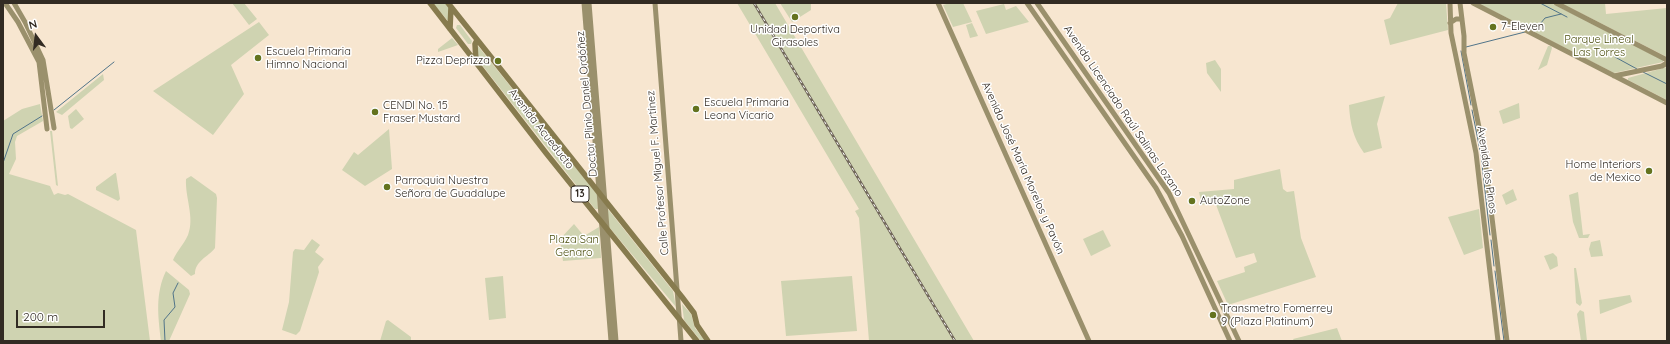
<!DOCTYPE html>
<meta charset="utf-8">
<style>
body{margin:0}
#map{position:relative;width:1670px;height:344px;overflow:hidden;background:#f7e6d0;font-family:Quicksand,sans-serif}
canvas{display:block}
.frame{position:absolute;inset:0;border:4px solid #322b23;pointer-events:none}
.north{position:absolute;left:16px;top:16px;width:40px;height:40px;-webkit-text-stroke:3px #fff;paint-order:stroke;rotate:345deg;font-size:11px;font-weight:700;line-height:16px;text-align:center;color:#322b23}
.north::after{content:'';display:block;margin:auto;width:14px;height:18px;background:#322b23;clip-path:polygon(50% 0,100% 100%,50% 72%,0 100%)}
.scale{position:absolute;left:16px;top:310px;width:89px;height:18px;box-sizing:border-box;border:2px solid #322b23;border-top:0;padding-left:5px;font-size:12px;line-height:14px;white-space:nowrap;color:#322b23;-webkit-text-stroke:3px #fff;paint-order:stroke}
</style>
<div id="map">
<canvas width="1670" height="344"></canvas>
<div class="frame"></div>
<div class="north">N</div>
<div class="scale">200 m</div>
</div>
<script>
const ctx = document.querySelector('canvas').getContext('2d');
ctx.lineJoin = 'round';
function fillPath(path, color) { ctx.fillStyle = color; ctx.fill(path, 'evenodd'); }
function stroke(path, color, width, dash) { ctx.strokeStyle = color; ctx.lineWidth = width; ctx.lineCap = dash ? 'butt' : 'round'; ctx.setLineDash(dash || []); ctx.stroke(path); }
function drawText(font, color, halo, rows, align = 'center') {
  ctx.font = font + ' Quicksand,sans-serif'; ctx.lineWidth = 3; ctx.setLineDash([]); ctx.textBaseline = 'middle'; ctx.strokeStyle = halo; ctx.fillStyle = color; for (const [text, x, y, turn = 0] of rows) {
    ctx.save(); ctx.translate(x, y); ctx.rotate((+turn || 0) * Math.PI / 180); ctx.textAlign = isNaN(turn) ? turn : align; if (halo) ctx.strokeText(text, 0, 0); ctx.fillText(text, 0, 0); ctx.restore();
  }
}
fillPath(new Path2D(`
 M232,3h12l13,16 -8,6z
 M433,3h12l5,6 -2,12z
 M737,3h38l199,338h-105l-10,-123 -4,-7 4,-2z
 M780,3h31v7l-19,12z
 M950,3h13l9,19 -19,5 -10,-22z
 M1398,3h48l2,27 -58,15 -6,-25 6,-2z
 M1478,3h73l112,57v2l-49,11z
 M1561,3h44l1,11 61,-6v49z
 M1004,4l2,6 10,-4 13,16 -43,12 -10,-23z
 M259,22l10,13 -38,30 13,29 -31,41 -60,-44z
 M972,23l6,13 -8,2 -4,-13z
 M457,25h3l12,16 -1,3h-3l-12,-16z
 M452,38l6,7 -20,7v-3z
 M478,46l119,148 1,15h-3l-117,-149z
 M1548,46h3l1,2 -5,17 -9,5z
 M1215,60l6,9v23l-14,-19 -1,-10z
 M1667,67v33l-39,-20v-2z
 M103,74l1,6 -42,35 -6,-3z
 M1385,96l-8,28 5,24 -18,5c-11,-15 -14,-30 -15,-48z
 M1519,103l1,15 -17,6 -4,-13z
 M40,104l3,17 -26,15 -2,6 1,17 -7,15 41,12 4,9 4,-2 7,2 3,-1 68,36 14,111h-147v-220l19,-12z
 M76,109l8,10 -12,10 -2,-1 -2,-12z
 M389,129l3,40 -27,17 -23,-16 12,-18 4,3z
 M50,131h2l6,55 -2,-1z
 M1280,169l3,20 4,3 7,-1 7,47 15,39 -88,28 -11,-24 28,-9 -1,-5 13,-5 -3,-9 -18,5 -21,-56 -13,3 -3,-13 35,-3v-9z
 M115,173h1l4,26 -2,2 -22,-11v-3z
 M191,176l25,18 1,4 -2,50c-7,9 -20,13 -20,26l-4,2 -18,-16c4,-9 11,-16 15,-25 7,-18 -3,-37 -2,-56z
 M1513,189l4,11 -11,5 -4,-10z
 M1578,192l5,43 7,-1 -2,4h-9l-6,-16 -4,-27z
 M607,208l66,83 3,16 -67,-80z
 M1479,209l4,39 -19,7 -16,-38z
 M574,224l10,12 15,-9 2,31 -38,3 -3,-22z
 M1103,230l8,16 -20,10 -8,-17z
 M312,239l8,6 -5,7 9,7 -6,8 1,5 -19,59 -4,4 -14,-5 7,-28 4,-50 2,-3 9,1z
 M1600,240l3,16 -12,1 -2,-8 2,-7z
 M1553,253l4,4 1,9 -8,4 -6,-14z
 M1574,268h2l6,35 -2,3 -4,-3z
 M166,271l23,19 1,4 -21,47h-8c-3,-25 -6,-47 5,-70z
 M503,276l3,42 -17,2 -4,-42z
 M852,276l5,55 -71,5 -5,-55z
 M1630,295l2,7 -32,12 -1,-14z
 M682,304l9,10 4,14 10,13h-4l-17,-21z
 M1580,310l4,2 3,29h-6l-4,-27z
 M388,320l23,17v4h-31l6,-20z
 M1337,328l5,13h-48l-1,-2z`), '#cfd3b1');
stroke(new Path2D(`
 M1540,3l27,14
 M1530,30l6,-1 9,-11 16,-4
 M1466,47l59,-15
 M1461,51l10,54
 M1615,57l22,12
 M1643,72l24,12
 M54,110l60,-48
 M1472,110l8,40
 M1481,155l9,80
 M3,163l10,-29 29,-18
 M1491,240l3,26
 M1495,271l9,70
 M165,341l-1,-21 11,-13 -2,-14 5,-10`), '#517489', 1);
stroke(new Path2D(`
 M5,3l13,19 21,40 8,67
 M14,3l11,19 18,38 11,68
 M584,3l27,338
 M589,3l27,338
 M655,3l26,338
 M938,3l151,338
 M1027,3l129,185 26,48 48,105
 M1037,3l132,190 70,148
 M1450,3l1,30 25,120 22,188
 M1460,3l4,33v17l20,99 23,189
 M1473,3l194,100
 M1556,3l111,57
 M1450,23l6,-4h6
 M1614,76l48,-10 5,-3`), '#9a906c', 5);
stroke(new Path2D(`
 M430,3l116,150 151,188
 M448,3l234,294 12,16 3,12 11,16
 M450,29l1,-22
 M476,62l-1,-18 2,-4`), '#877b4e', 5.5);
const rail = new Path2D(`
 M754,3l201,338`);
stroke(rail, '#706659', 2.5);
stroke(rail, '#fff', 1, [3]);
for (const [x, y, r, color] of [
 [795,17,4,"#64731f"],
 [1493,27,4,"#64731f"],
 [258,58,4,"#64731f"],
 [498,61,4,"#64731f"],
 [696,109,4,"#64731f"],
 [375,112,4,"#64731f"],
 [1649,171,4,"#64731f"],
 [387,187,4,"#64731f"],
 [1192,201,4,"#64731f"],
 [1213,315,4,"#64731f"]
]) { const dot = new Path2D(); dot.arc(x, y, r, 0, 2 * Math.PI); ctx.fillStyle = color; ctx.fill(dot); stroke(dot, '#fff', 1.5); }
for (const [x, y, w] of [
 [580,194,18]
]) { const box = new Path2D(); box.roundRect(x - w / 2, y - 8, w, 16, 3); ctx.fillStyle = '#fff'; ctx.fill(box); stroke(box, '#322b23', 1); }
drawText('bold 10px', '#322b23', null, [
 ["13",580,194]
]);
drawText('11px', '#322b23', '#fff', [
 ["7-Eleven",1501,27],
 ["Unidad Deportiva",795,30,"center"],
 ["Girasoles",795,43,"center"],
 ["Escuela Primaria",266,52],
 ["Himno Nacional",266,65],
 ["Pizza Deprizza",490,61,"right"],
 ["Escuela Primaria",704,103],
 ["Leona Vicario",704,116],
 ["CENDI No. 15",383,106],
 ["Fraser Mustard",383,119],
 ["Home Interiors",1641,165,"right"],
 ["de Mexico",1641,178,"right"],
 ["Parroquia Nuestra",395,181],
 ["Señora de Guadalupe",395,194],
 ["AutoZone",1200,201],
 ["Transmetro Fomerrey",1221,309],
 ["9 (Plaza Platinum)",1221,322]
], 'left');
drawText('11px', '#4c4f0e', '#fff', [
 ["Parque Lineal",1599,40],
 ["Las Torres",1599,53],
 ["Plaza San",574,240],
 ["Genaro",574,253]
]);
drawText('11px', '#322b23', '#fff', [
 ["Doctor Plinio Daniel Ordóñez",587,104,-95],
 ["Avenida Licenciado Raúl Salinas Lozano",1123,111,56],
 ["Avenida Acueducto",541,129,52],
 ["Avenida José María Morelos y Pavón",1023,168,66],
 ["Avenida los Pinos",1487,170,82],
 ["Calle Profesor Miguel F. Martínez",658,173,-95]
]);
</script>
